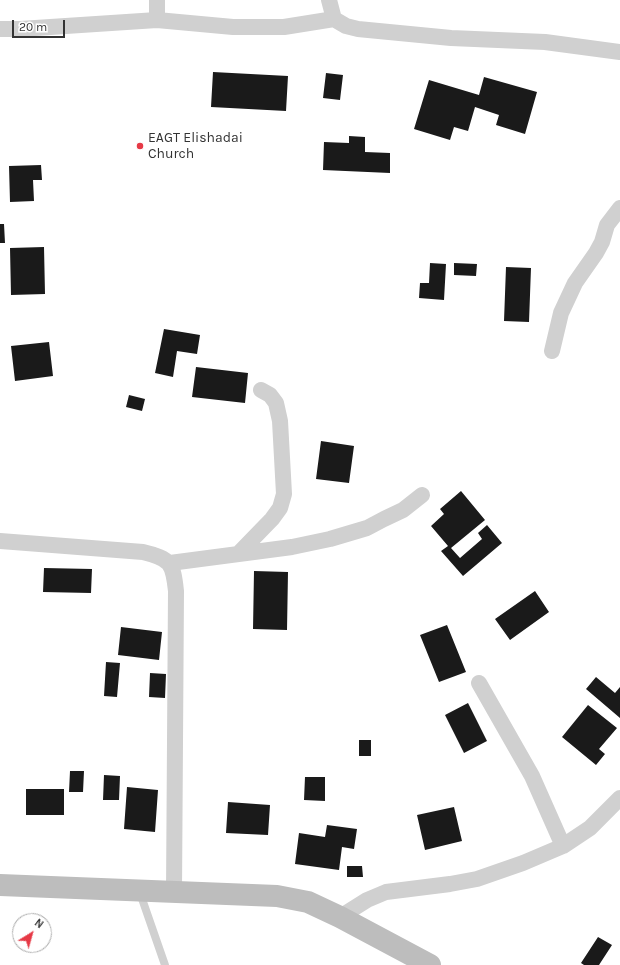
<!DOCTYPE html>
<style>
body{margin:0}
#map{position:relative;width:620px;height:965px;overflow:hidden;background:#fff;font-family:Karla,sans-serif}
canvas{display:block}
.north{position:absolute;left:12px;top:913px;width:40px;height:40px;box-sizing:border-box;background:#fff;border:1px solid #adadad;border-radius:50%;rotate:37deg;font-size:11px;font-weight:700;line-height:16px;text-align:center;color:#333}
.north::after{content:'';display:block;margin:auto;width:14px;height:18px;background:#e63946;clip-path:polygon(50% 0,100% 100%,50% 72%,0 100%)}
.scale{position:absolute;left:12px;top:20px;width:53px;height:18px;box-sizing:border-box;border:2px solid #333;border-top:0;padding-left:5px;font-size:12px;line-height:14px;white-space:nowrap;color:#333;-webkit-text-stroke:3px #fff;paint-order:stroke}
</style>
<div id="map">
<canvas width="620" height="965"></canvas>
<div class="north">N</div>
<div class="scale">20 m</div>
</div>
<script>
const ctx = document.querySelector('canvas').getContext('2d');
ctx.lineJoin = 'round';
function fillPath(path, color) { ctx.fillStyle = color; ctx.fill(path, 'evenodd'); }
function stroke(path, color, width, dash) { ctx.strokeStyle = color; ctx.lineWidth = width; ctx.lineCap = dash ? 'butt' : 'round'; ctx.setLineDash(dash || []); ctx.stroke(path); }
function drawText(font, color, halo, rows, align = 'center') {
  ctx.font = font + ' Karla,sans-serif'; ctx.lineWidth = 4; ctx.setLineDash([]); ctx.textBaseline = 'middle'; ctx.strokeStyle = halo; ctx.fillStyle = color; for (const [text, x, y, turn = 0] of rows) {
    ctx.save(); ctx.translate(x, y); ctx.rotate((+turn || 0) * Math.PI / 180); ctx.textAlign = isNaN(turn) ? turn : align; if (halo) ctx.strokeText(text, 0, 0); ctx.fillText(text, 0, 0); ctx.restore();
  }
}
fillPath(new Path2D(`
 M213,72l75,4 -2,35 -75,-4z
 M326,73l17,2 -3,25 -17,-2z
 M484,77l53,15 -12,42 -29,-9 3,-10 -24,-8 -7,24 -14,-4 -4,13 -36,-11 15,-49 50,15z
 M349,136l16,1v15l25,1v20l-67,-3 1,-28 25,1z
 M41,165l1,15h-9l1,21 -24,1 -1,-36z
 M0,224h4l1,19h-5z
 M44,247l1,47 -34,1 -1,-47z
 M430,263l16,1 -2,36 -25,-2 1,-15h9z
 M454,263l23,1 -1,12 -22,-1z
 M506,267l25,1 -2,54 -25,-1z
 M164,329l36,6 -3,19 -20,-3 -4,26 -18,-4z
 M49,342l4,34 -38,5 -4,-35z
 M196,367l52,6 -3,30 -53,-6z
 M129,395l16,4 -3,12 -16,-4z
 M321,441l33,5 -5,37 -33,-4z
 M461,491l24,29 -34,28 9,10 22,-19 -4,-6 9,-8 15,18 -39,33 -22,-25 7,-5 -17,-20 13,-12 -4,-5z
 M44,568l48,1 -1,24 -48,-1z
 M254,571l34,1 -1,58 -34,-1z
 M535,591l14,21 -39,28 -15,-21z
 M447,625l19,47 -27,10 -19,-47z
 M121,627l41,5 -3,28 -41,-5z
 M106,662l14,1 -3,34 -13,-1z
 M150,673l16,1 -1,24 -16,-1z
 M596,677l19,16 5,-6v31l-34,-29z
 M468,703l19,38 -23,12 -19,-38z
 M588,705l29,23 -18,21 6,5 -9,11 -34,-28z
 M359,740h12v16h-12z
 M70,771h14l-1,21h-14z
 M104,775l16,1 -1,24h-16z
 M305,777h20v24l-21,-1z
 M127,787l31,3 -3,42 -31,-3z
 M26,789h38v26h-38z
 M228,802l42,3 -2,30 -42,-2z
 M454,807l8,34 -37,9 -8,-35z
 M327,825l30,4 -3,20 -12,-2 -3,23 -44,-6 4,-31 26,4z
 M347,866h15l1,11h-16z
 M598,937l14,8 -13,20h-15l-3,-2z`), '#1a1a1a');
stroke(new Path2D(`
 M140,893l25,72`), '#d0d0d0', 8);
stroke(new Path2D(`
 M157,0v20
 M329,0l5,19 12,7 12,3 93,9 94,4 75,10
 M0,29h20l137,-9 76,7h51l50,-8
 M552,351l9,-38 14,-30 21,-30 6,-11 5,-17 13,-17
 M0,541l143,11c28,7 30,11 33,39l-2,301
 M239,553l33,-34 8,-11 4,-14 -4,-73 -4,-18 -6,-8 -9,-5
 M170,563l122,-16 38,-8 37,-11 17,-9 19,-9 19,-15
 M479,683l53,93 31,70
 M340,917l27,-17 19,-8 64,-8 27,-5 46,-16 40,-17 27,-18 30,-30`), '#d0d0d0', 16);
stroke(new Path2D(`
 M0,885l277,11 31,6 32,15 90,48`), '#bdbdbd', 22);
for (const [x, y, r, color] of [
 [140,146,4,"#e63946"]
]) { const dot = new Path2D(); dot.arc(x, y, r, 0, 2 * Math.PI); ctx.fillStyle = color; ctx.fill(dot); stroke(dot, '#fff', 1.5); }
drawText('14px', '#333', '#fff', [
 ["EAGT Elishadai",148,138],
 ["Church",148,154]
], 'left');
</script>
